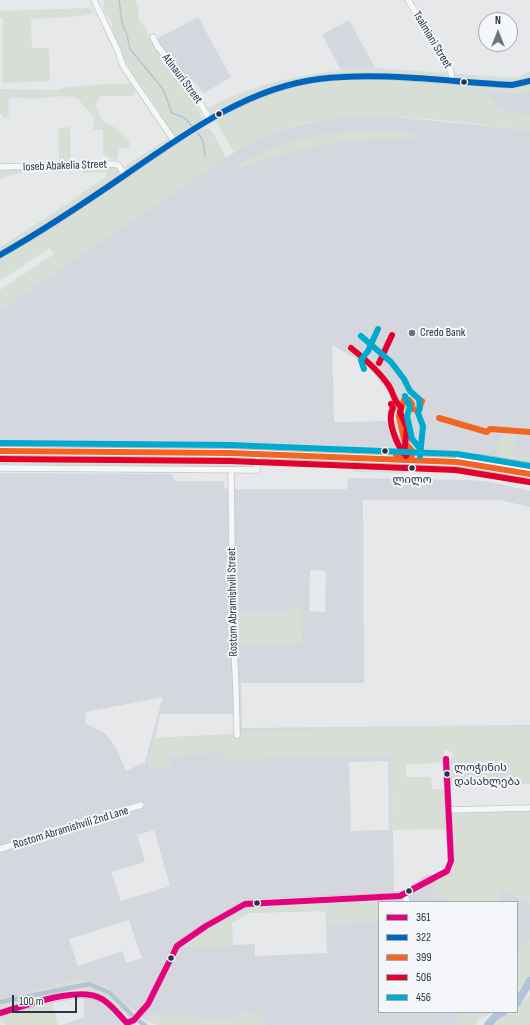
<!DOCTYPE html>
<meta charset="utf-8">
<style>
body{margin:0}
#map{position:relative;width:530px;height:1025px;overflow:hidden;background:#e6e8ea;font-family:"Sofia Sans Condensed",sans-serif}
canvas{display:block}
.legend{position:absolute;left:378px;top:901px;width:140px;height:112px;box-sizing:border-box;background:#f4f6f9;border:1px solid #a4a8b1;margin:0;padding:5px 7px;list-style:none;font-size:12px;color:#2b3445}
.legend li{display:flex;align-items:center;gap:8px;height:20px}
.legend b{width:20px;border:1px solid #a4a8b1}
.north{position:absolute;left:478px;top:12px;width:40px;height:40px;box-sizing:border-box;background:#f4f6f9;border:1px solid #a4a8b1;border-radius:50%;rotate:0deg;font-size:11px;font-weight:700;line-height:16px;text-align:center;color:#2b3445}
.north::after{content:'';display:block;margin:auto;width:14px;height:18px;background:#6c737f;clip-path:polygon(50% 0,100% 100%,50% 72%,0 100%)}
.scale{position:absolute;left:12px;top:995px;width:65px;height:18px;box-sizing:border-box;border:2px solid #2b3445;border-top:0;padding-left:5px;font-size:12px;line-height:14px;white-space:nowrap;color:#2b3445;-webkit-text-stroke:3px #f4f6f9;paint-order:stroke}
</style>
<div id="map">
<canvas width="530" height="1025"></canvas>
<ul class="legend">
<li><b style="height:5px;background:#e5007d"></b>361</li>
<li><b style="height:5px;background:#0065bd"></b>322</li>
<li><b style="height:5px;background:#f26522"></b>399</li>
<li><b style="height:5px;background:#e4002b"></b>506</li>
<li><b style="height:5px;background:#00a9ce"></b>456</li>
</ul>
<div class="north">N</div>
<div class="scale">100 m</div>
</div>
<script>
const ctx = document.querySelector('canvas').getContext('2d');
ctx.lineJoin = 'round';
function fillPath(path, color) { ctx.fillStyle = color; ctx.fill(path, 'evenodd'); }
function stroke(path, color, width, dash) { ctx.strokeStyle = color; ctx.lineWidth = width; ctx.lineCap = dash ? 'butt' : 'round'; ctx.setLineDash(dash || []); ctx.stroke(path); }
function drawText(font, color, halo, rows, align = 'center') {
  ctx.font = font + ' "Sofia Sans Condensed","Noto Sans Georgian",sans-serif'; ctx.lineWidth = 4; ctx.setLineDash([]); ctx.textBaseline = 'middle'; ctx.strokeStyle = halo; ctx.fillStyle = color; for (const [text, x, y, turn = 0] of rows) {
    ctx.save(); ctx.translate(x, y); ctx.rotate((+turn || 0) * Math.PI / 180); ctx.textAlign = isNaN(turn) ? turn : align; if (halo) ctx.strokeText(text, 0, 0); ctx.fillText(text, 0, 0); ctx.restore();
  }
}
fillPath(new Path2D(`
 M198,17l33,60 -27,16 -12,-13 -3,4 -7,3 -2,-6 -9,-13 -15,-14 -5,-12z
 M349,20l26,48 -34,2 -19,-35z
 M530,89v26l-24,-3 -22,-21 35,2z
 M384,116l146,14v335l-56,-9 -72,-5 -402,-5v-136l218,-148 34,-20 31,-13 48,-11zM332,345l35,20 23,29 7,27 -63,1z
 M0,473l171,1 5,7h48l1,8h122l1,-11 122,2 21,2 39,9v16l-30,-7h-137l1,183h-123l1,45 288,-3v2l-139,1 3,163h11l19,-15 8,-2 4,8 -4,8 24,12h-77v110h81l-4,13h-191l-4,-8 -15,-6 -19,10 -34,-4h-31l-11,-5 -5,9 -40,-35 -29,-7 -77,22zM310,570l16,1 -1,41 -16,-1zM163,697l-18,65 -19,9 -9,-21 -11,-16 -21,-11 1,-11zM160,714h75v15l-2,5 -78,4zM388,761l1,69 -38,1 -2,-69zM154,830l16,56 -49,15 -10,-29 34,-10 -8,-27zM326,911l1,42 -72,3v-12l-22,1 -1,-22 17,-10zM129,920l13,38 -16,5 -4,-12 -44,15 -9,-27z
 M502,889l28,15v34l-13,15v-51h-18z
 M84,996l15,4 21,21 2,4h-60l22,-8z`), '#d4d7dd');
fillPath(new Path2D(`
 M103,0h32l3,5 1,16 6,6 11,27 15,14 9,13 2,6 11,12 11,22 -26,16 -4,-1c-9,-13 -16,-27 -25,-40 -16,-23 -36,-46 -38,-76 -8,-7 -8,-11 -8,-20z
 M86,8l6,1 1,4 -11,3 -51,3 1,29h17l1,33 -47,2v-64l-3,-1v-7z
 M375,68l142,10 13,-6v17l-11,4 -35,-2 22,21 24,3v15c-77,-8 -173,-25 -247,-1 -17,6 -34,15 -49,23l-26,-44c52,-28 109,-37 167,-40z
 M109,84h22l4,6v4l-4,2h-29l-5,4 -1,6 6,14 8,6 7,2 12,12v8l-7,-1 -3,2 -2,10 -3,1 -11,-5v-25h-10l2,-12 -18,-20 -12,-2 -33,3 -21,-2 -3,4 1,14 -5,4 -4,-6v-24l58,1 9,-3z
 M70,127l1,34h-12v-33z
 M206,128l5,2 15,27 -226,153v-20l54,-36 -5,-6 -49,33v-22l59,-36 118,-79z
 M367,130l48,3 -1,6c-66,-3 -113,8 -175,29l-2,-4 45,-20 37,-9z
 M169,138l3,3 -45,29 -2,-4z
 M109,166h6l6,8 -93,62 -28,17v-6l55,-35 52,-36 -1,-4 -22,1 -3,-5z
 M65,167l-1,5 -33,-1 -19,4 -12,4v-10z
 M505,434l12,1 -5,20 18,3v5l-30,-6c-5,-8 -3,-18 5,-23z
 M0,459l252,3h2v3l-3,2 -251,-3z
 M353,467c14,9 37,0 53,6l-53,-1z
 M404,467c43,0 84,4 126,11v4l-48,-8 -51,-1z
 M289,607h12l1,37h-65l-1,-32h53z
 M457,726l73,1v57l-79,2 -1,-26 3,-4 -1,-4 -8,-2 4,79 -55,1 -2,-93 -1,19h-121l-5,5 -41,-2 -1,-7 -53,5 1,10 -22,1v-8l6,-22 79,-4 2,-5 7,2zM443,763l1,26h-12l-1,-12h-25v-13z
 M530,810v94l-27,-15 -4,13h-43l-5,-3 -18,1 -1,-10 4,-8 -1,-3 12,-4 7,-5 -3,-49 1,-7z
 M387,900l7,2h-15v20h-2l-51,3 -1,-15 -76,3 -17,10v24l-26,-1 -26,2 2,-3 60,-35 11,-4z
 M530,938v40l-13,12v-37z
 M77,979c26,0 41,17 59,35l-5,4 -4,-2c-17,-15 -27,-26 -52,-26l-75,20v-9z
 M530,995v30h-36l13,-11 10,-2v-3z
 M52,1003l6,22h-51l-7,-4v-6z
 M246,1011l15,6 4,8h-108l-11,-4 5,-9 11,5h31l34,4z
 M460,1012h32l-14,8 -2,5h-20z`), '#d6ded6');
stroke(new Path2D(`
 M119,0l3,22 5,13 3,14 33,40 9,24 13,5 8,9
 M198,133l5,8 2,15`), '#b4c4d5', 1.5);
stroke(new Path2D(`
 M0,1002l89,-18 21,9 26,26 9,6`), '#b4c4d5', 4.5);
stroke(new Path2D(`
 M517,1003l13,-22
 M488,1025l7,-8 8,-5`), '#b4c4d5', 8);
const minor = new Path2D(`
 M94,0l24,51 5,15 52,76
 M408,0l43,71 1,10
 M153,37l5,10 31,37 21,36
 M0,167l115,-3 4,2 6,9
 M0,255c49,-27 94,-59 140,-90 55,-36 111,-77 178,-86 65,-8 130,4 194,6l18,-4
 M0,468l257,2 1,-16
 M231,470l2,159 3,60 1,46
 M449,810l81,-2
 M0,849l141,-44
 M405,895l2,7
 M0,1013c23,-6 82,-26 102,-14 10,7 18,17 26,26
 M127,1023c20,-3 36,-54 46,-71 7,-14 56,-39 72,-48l12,-2 143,-6c7,-1 9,-5 14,-8 10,-7 22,-9 32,-16 4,-2 5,-6 5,-11l-5,-102`);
const highway = new Path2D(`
 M0,451l230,2 227,9 73,12
 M460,457l33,4 37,6`);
stroke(minor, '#c4c6c8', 7);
stroke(highway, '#b8bbbf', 10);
stroke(minor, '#f5f6f7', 5.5);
stroke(highway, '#f8f8f8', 8);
stroke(new Path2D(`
 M0,1013c25,-7 79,-28 102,-14 10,6 17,16 25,24
 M127,1023l7,-3 14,-16 29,-58 29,-20 39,-22 155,-8 47,-25 4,-10 -5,-102`), '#e5007d', 6);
stroke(new Path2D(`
 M0,255c44,-25 86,-53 128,-82 57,-39 119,-85 191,-94 63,-8 129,3 193,6l18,-4`), '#0065bd', 6);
stroke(new Path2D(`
 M439,418l48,14 3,-3 40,3
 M0,451l230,2 227,9 73,12
 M396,455h16v-4l-7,-8 -6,-27 5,-16h5l3,4 -1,4 7,3 4,-10`), '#f26522', 6);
stroke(new Path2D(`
 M351,348c14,11 28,23 38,38 4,6 5,16 12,21l-1,5 7,16 -3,26
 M379,363l13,-28
 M391,404l2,4c-7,12 4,38 13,48
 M0,459l230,2 226,9 73,12`), '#e4002b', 6);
stroke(new Path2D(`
 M361,336l30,26 13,17 6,12 9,8 1,9 -2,5 5,13 -3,30
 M364,369l-3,-9 7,-9 10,-22
 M405,396l5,11 -3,9 5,23 6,7
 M0,443l230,2 227,9 73,12`), '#00a9ce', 6);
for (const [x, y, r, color] of [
 [464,82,3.5,"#2b3445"],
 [219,114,3.5,"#2b3445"],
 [412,333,4,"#6c737f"],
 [385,451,3.5,"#2b3445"],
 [412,468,3.5,"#2b3445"],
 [447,774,3.5,"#2b3445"],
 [409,891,3.5,"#2b3445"],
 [257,903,3.5,"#2b3445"],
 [171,958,3.5,"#2b3445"]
]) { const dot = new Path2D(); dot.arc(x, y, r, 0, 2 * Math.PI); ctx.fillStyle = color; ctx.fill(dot); stroke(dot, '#f4f6f9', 1.5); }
drawText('11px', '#2b3445', '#f4f6f9', [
 ["ლილო",412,480],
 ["ლოჭინის",454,768,"left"],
 ["დასახლება",454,782,"left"]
]);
drawText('12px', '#2b3445', '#f4f6f9', [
 ["Tsalmiani Street",432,40,59],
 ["Atinauri Street",182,79,53],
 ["Ioseb Abakelia Street",65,166,-2],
 ["Rostom Abramishvili Street",233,602,-91],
 ["Rostom Abramishvili 2nd Lane",71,828,-17]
]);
drawText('12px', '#2b3445', '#f4f6f9', [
 ["Credo Bank",420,333]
], 'left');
</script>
